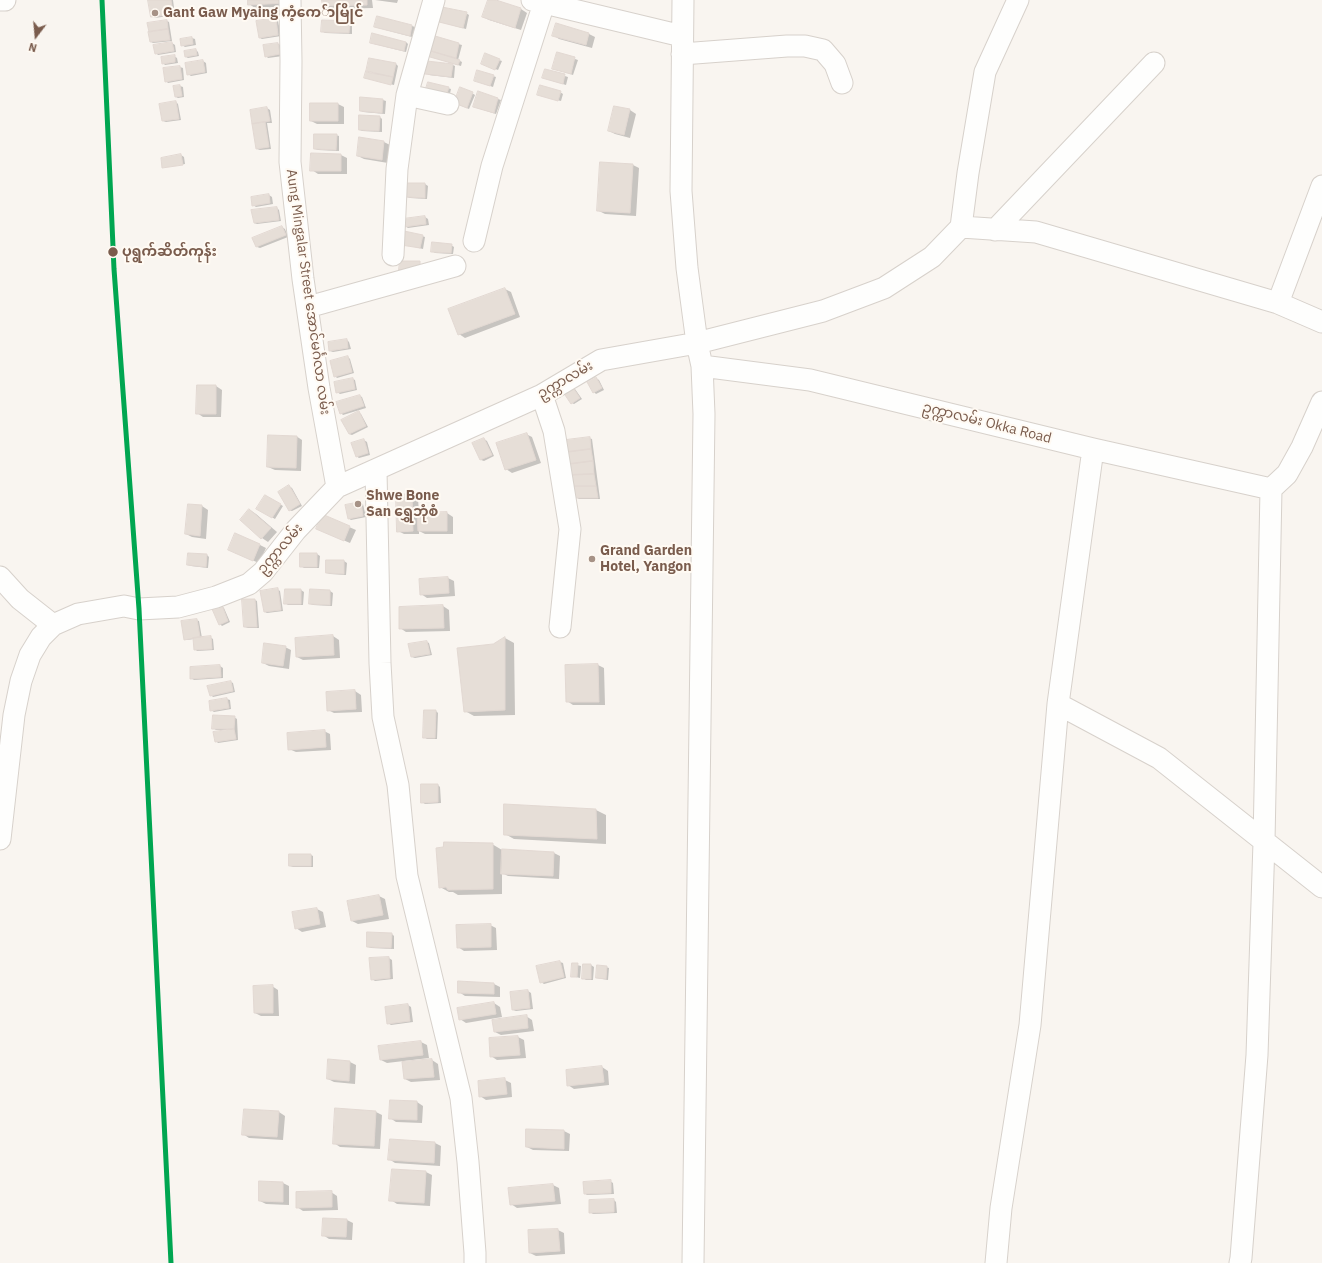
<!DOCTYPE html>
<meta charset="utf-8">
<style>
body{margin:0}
#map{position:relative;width:1322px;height:1263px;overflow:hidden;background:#f9f5f0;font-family:"IBM Plex Sans",sans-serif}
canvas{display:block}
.north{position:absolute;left:16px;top:16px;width:40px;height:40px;-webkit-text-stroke:3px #fffaf3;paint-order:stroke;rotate:196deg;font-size:11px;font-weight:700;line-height:16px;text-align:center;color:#7a5c4d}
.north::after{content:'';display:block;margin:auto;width:14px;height:18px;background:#7a5c4d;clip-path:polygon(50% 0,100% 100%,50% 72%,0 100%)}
</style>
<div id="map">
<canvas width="1322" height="1263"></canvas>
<div class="north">N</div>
</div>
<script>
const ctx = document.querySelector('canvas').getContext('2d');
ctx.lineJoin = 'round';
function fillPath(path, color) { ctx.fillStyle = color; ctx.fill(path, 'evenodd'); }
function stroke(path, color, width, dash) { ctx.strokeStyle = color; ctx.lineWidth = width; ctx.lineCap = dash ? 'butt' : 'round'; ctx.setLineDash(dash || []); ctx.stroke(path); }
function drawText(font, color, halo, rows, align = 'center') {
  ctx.font = font + ' "IBM Plex Sans","Noto Sans Myanmar",sans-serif'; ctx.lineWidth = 4; ctx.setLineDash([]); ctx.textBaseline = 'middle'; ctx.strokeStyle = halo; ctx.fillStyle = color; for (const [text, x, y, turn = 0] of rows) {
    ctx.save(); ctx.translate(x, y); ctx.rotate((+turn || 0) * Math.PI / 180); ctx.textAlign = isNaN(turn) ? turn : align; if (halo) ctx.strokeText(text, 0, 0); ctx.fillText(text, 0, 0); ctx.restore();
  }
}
fillPath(new Path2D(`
 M152,0h21l2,15 -20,3 -3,-2z
 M249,0h44l-1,6 -37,2 -6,-4z
 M323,0h49l1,8 -43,1 -6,-3z
 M375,0h23l-1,3z
 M489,0h4l28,9 6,4 -6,17 -32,-10 -6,-3z
 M466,13l3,2 -3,14 -26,-7z
 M378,17l34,9 3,1 -3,10 -34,-9 -3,-1z
 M275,19l3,2 3,15 -19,3 -2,-1z
 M167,21l2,1 3,19 -19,2 -2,-1z
 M350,22l2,2v10l-27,-1 -3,-2z
 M556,25l33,9 6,3 -3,11 -33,-9 -6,-4z
 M192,38l3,1 1,6 -11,2 -3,-2z
 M436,38l26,7 -4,15 4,2 -1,4 -30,-9z
 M406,42l2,2 -2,8 -32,-8z
 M172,43l3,2 1,7 -18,3 -2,-2z
 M278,44l3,1 2,11 -15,2 -2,-2z
 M196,50l2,2 1,4 -11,2 -2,-1z
 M557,53l21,7 -5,15 -20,-7z
 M174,56l3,2 1,5 -13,2 -2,-2z
 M499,60l3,1 -4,9 -15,-6z
 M203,61l3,2 1,10 -16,3 -3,-2z
 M396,64l2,2 -4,19 -29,-7z
 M453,65l2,1 -1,12 -25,-3 -3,-2z
 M180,67l3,1 1,12 -16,3 -2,-2z
 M545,70l23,7 -2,8 -23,-7z
 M493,76l3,1 -3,10 -15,-5z
 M180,86l3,1 1,10 -6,1 -2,-1z
 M448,88l3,1 -2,9 -20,-5z
 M560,92l3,2 -2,7 -20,-5z
 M472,93l3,2 -6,14 -12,-5z
 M479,93l22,7 -5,14 -19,-6z
 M383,100l3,1 -1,13 -22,-2 -2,-1z
 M176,102l2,2 3,16 -15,2 -3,-1z
 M338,104l6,3v17h-27l-6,-3z
 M614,107l16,3 6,4 -6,24 -15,-4 -6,-3z
 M267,108l3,2 2,13h-5l4,26 -11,1 -3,-1 -6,-38z
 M380,117l2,2v13l-20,-1 -2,-1z
 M336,135l3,1v15l-21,-1 -3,-1z
 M360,138l24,4 6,3 -2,18 -24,-4 -6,-3z
 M181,155l3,2 1,7 -22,3z
 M341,155l6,3v16h-29l-6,-4z
 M633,165l6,3 -3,48 -31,-2 -6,-3z
 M408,184h17l3,2 -1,13 -17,-1 -3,-1z
 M269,195l3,2 1,7 -17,3 -3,-2z
 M277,208l2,2 2,11 -24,3 -3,-1z
 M425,217l3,2 1,6 -21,3 -3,-2z
 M282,227l3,2 3,8 -28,11 -3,-1z
 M422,236l3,1 -2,12 -21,-5z
 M451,245l3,2 -1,7 -18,-1 -3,-2z
 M505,289l6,3 9,25 -55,21 -6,-4z
 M347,340l2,2 2,7 -18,3 -3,-1z
 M348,357l2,2 4,14 -17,5 -2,-2z
 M596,378l3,2 5,10 -8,4 -2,-2z
 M353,379l2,1 2,10 -17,4 -3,-2z
 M216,386l6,4 -1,27h-18l-6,-4z
 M572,387l3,2 7,10 -8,5 -2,-1z
 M360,396l2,1 4,11 -23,7 -2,-2z
 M359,413l2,1 7,13 -16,8 -3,-1z
 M526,434l6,3 9,26 -29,10 -6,-4z
 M296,436l6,4 -1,31 -26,-1 -7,-3z
 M589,438l3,1 8,60h-21l-3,-2z
 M484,439l3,2 7,15 -10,5 -3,-1 -7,-16z
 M364,440l3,2 3,13 -11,3 -3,-2z
 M289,486l3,2 10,18 -10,5 -3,-1z
 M397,495h15l6,3 1,16 28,-1 6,4v17h-28l-6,-3v3h-15l-6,-3z
 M266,496l17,10 -8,13 -17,-10z
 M361,503l2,1 3,13 -15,3 -3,-2z
 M189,505l13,1 6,4 -2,29 -14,-2 -6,-3z
 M250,510l6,4 21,18 -9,10 -6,-4 -21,-18z
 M322,515l34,15 -6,13 -33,-14z
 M260,545l6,3 -7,15 -24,-10z
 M317,554l3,2 -1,12h-15l-3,-2z
 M207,555l2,2 -1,11 -17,-2 -3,-1z
 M327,561h17l3,2 -1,12 -16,-1 -3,-1z
 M448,578l6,3 1,15 -28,2 -6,-4z
 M277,589l3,2 3,20 -16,2 -2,-1z
 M301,590l3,2 -1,13h-15l-3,-2z
 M311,590l19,1 3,2 -1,13 -19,-1 -3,-1z
 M255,600l2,1 2,27h-11l-3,-1z
 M222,606l2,2 6,14 -8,4 -2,-2z
 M443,606l6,4 1,21 -44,1 -6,-4v-20z
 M196,620l3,1 3,17 8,-1 3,2 1,11 -17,1 -2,-2 -1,-10 -7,1 -2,-1z
 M333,636l6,4 1,18 -37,2 -6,-3z
 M505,638l9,5 1,72 -41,1 -9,-5 28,-66z
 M427,642l2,1 3,12 -17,3 -3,-1z
 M285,647l6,3 -2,19 -20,-3 -6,-3z
 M598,665l6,3 1,37h-32l-6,-4 -1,-35z
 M220,666l3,2v10l-29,2 -3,-2z
 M231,682l2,1 2,9 -22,5 -2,-2z
 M355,691l6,4 1,17 -28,1 -6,-3z
 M227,699l3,1 1,9 -17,3 -3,-2z
 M436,711l2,2 -1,26h-10l-3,-2z
 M234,717l3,2 1,21 -20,3 -2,-2 12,-11h-12l-3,-2z
 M324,731l6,3 1,16 -35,2 -7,-3z
 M438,785l2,2 1,16 -16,1 -3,-2z
 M505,806l91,4 10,5v29l-92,-5 -9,-5z
 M492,844l10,6 52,3 6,3 -1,23 -51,-3 -6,-3v21l-44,1 -5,-3h-4l-9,-5z
 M311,855l2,1v11h-20l-3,-1z
 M379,896l6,3 4,20 -31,5 -6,-3z
 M317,909l6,3 3,15 -24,5 -6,-4 -3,-15z
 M490,925l6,3 1,22 -33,1 -6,-4z
 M392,934l2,2v13l-23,-1 -3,-1z
 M389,958l3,2 1,19 -18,2 -3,-2z
 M560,962l3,1 3,15 -22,6 -3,-2z
 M573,964l8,2 -1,12 -8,-2z
 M591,965l3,2 -1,13h-7l-3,-2z
 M606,967l3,1 -1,12 -11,-2z
 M459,982l35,2 6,3v10l-35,-1 -6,-4z
 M272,986l6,4 1,26h-18l-6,-3z
 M528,991l3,2 2,16 -17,2 -3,-1z
 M494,1003l6,4 2,10 -36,6 -6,-4z
 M408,1005l3,2 2,15 -22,3 -3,-2 -1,-15z
 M526,1016l6,4 2,11 -33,4 -6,-3z
 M518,1037l6,3 2,18 -29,2 -6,-4 -1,-17z
 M421,1042l6,3 2,13 -42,5 -6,-3z
 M329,1060l21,2 6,3 -1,19 -21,-2 -6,-3z
 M432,1060l6,4 2,16 -29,2 -6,-3z
 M602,1067l6,4 1,14 -35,4 -6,-4z
 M505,1080l6,3 1,14 -26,3 -6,-4z
 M391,1101l26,1 6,4 -1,17 -26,-1 -6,-4z
 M336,1109l40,3 6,3 -2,34 -40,-2 -6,-4z
 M279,1112l6,4 -2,24 -34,-2 -6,-4z
 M564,1131l6,3 -1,17 -36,-1 -6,-3z
 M391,1140l44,3 6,3 -1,20 -45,-3 -6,-4z
 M393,1170l33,2 6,3 -2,31 -33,-2 -6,-4z
 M610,1181l3,2 1,11 -27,1 -3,-2z
 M283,1183l6,3v19l-23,-1 -6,-3z
 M553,1185l6,3 2,16 -44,4 -6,-4 -2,-15z
 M331,1192l6,4 1,14 -35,1 -6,-4z
 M614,1200l2,2 1,11 -24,1 -3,-2z
 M347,1220l6,3 -1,17 -23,-1 -6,-4z
 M558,1230l6,3 1,21 -29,2 -6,-3 -1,-22z`), '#0003');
const building = new Path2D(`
 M148,0h23l2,14 -22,3z
 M248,0h39l-1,3 -38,2z
 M322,0h45v5l-44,1z
 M488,0h8l25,8 -6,20 -33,-11z
 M442,7l25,5 -4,16 -24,-6z
 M377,16l35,9 -2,11 -36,-9z
 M276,18l2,17 -19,3 -3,-17z
 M167,20l1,9 -19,3 -2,-9z
 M322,20l28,1 -1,12 -28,-1z
 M556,23l33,10 -3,12 -34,-9z
 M168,29l2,11 -20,2 -2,-10z
 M372,33l34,9 -2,9 -34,-8z
 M435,36l24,7 -3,15 -25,-7z
 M192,37l1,7 -12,2 -1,-7z
 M172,42l2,9 -19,3 -2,-9z
 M278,43l2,11 -15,3 -2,-12z
 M196,49l1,6 -12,2 -1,-6z
 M431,51l29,9 -2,5 -28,-8z
 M557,52l18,5 -4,17 -19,-5z
 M485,53l15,6 -5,11 -14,-6z
 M175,55v7l-13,2 -1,-7z
 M369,58l27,5 -3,14 -27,-5z
 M203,60l2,12 -18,3 -2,-12z
 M427,61l26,3 -2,13 -26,-3z
 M180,66l2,13 -17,3 -2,-14z
 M545,69l20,5 -2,10 -21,-6z
 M477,70l17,5 -4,11 -16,-5z
 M366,71l27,6 -2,8 -27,-7z
 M428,82l21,5 -3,10 -21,-5z
 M180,85l2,11 -7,1 -2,-11z
 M540,85l21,6 -3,10 -21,-6z
 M460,87l13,5 -6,16 -13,-5z
 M478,91l20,7 -4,15 -21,-6z
 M360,97l23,2 -1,14 -22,-2z
 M176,101l3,18 -17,2 -3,-17z
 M310,103h28v18h-28z
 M614,106l16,3 -6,26 -16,-4z
 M267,107l3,14 -18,3 -2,-14z
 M359,115l21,1 -1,15 -20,-1z
 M265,122l4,25 -13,2 -4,-25z
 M314,134h23l-1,16 -22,-1z
 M359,137l25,4 -2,19 -25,-4z
 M311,153l30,1v17h-31z
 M181,154l2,11 -21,3 -1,-10z
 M600,162l33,2 -3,49 -33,-2z
 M407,183h18v15l-19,-1z
 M269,194l1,9 -18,3 -1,-9z
 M277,207l2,13 -25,3 -3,-13z
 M425,216l1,8 -22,3 -1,-8z
 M282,226l4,9 -30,12 -4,-9z
 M404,231l19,4 -3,13 -19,-3z
 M432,242l20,2 -1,9 -20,-1z
 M400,261h20v10l-21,-1z
 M505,288l10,26 -57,21 -10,-26z
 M347,339l1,9 -19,3 -1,-9z
 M348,356l4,16 -18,5 -4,-16z
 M596,377l6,11 -9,5 -6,-11z
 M353,378l2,11 -19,4 -2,-11z
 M197,385h19v29h-20z
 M572,386l8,12 -9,6 -8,-12z
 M360,395l4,11 -24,8 -4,-12z
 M359,411l7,15 -17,8 -8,-14z
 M527,433l9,27 -31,10 -9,-27z
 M268,435l29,1 -1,32 -29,-1z
 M590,437l1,12 -23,3 -2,-12z
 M484,438l8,17 -12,5 -8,-17z
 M364,439l4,14 -12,4 -5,-14z
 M591,449l2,12 -23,3 -2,-12z
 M593,461l1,13 -22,1 -2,-11z
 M594,474l2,12h-22l-2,-11z
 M289,485l11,19 -11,7 -11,-19z
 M574,486h22l2,12h-22z
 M396,494h16l1,37 -16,1z
 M265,495l16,9 -9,14 -16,-9z
 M361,502l2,14 -15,3 -3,-14z
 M188,504l14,1 -2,31 -15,-2z
 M249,509l22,19 -10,11 -21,-19z
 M447,512v19h-29l-1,-18z
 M322,514l28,12 -6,15 -28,-12z
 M235,533l25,11 -7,17 -25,-11z
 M188,553l19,1 -1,13 -19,-2z
 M300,553h17v14h-17z
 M326,560h18v14l-18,-1z
 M448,577l1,16 -29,2 -1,-16z
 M278,588l3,22 -17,2 -4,-21z
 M285,589h16v15h-17z
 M310,589l20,1v15l-21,-1z
 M242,599h13l2,28h-13z
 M222,605l6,16 -9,4 -7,-16z
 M443,605l1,23 -45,1v-22z
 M197,619l3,18 -16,3 -3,-19z
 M333,635l1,20 -38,2 -1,-19z
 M211,636l1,13 -18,1 -1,-12z
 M505,637v73l-41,2 -7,-64 36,-4z
 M427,641l3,13 -19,3 -3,-13z
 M264,643l22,3 -3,20 -21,-3z
 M598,664l1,38h-33l-1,-37z
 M220,665l1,12 -31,2v-12z
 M231,681l2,10 -23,5 -3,-10z
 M355,690l1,19 -29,2 -1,-19z
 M227,698l2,10 -19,3 -1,-10z
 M424,710h12l-1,28h-12z
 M213,715l22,1 -1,13h-22z
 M234,729l2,10 -21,3 -2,-10z
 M325,730l1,17 -38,3 -1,-17z
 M421,784h17v18l-17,1z
 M504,804l92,5 1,30 -93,-4z
 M444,842l49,1v46l-45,1 -2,-3 -7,1 -3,-40 7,-1z
 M502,849l52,3 -1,24 -52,-2z
 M289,854h22v12h-22z
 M379,895l4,20 -32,6 -4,-20z
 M317,908l3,16 -25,5 -3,-17z
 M491,924v23l-34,1 -1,-23z
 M367,932l25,1 -1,15 -24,-1z
 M389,957l1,21 -19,2 -2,-22z
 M560,961l4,16 -24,6 -4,-17z
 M572,963h6l-1,14h-6z
 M583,964h8v15h-9z
 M597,965l10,1 -1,13 -10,-1z
 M458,981l36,2v11l-36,-1z
 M273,985v28h-19l-1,-27z
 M528,990l2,18 -18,2 -2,-18z
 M494,1002l2,12 -37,6 -2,-12z
 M408,1004l2,17 -23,3 -2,-17z
 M527,1015l1,13 -34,4 -2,-12z
 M518,1036l2,19 -30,2 -1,-19z
 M421,1041l2,14 -43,5 -2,-14z
 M328,1059l22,2 -1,20 -22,-2z
 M432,1059l2,18 -30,2 -2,-17z
 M602,1066l2,16 -37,4 -1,-16z
 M505,1078l2,16 -28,3 -1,-16z
 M390,1100l27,1v19l-28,-1z
 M335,1108l41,3 -2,35 -41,-2z
 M244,1109l35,2 -2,26 -35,-2z
 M526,1129l38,1v19l-38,-2z
 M390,1139l45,3 -1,21 -46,-3z
 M392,1169l34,2 -2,32 -35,-2z
 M611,1180v13l-27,1 -1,-12z
 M259,1181l24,1v20l-24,-1z
 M553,1184l2,17 -45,4 -2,-17z
 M332,1191v16l-36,1v-16z
 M614,1199v13l-25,1v-13z
 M323,1218l24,1 -1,18 -24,-1z
 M558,1229l2,22 -31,2 -1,-23z`);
fillPath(building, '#e6ded7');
stroke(building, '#e2d8d2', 1);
const minor = new Path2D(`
 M0,0h5
 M290,0l1,61 -1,101 13,117 16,109 18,99
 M532,0l150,36
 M683,0l-2,191 6,77 10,75 5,23 2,48 -11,849
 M682,54l105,-8h18l18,4 12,14 7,19
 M407,95l41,9
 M961,227l75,5 242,71 44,19
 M995,230l159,-167
 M474,241l18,-75 53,-166
 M393,255l4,-86 10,-74 27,-95
 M1278,303l44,-117
 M308,307l147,-41
 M702,366l108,14 283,69 178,40
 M542,395l12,36 16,98 -10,98
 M376,470l4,193 3,54 15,68 9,91 54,222 7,64 7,91v10
 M0,577l20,22 33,26
 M1058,704l101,54 163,129
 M0,839l14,-124 7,-34 9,-26 11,-18 12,-12 25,-11 46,-8 15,3 39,-2 38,-10 33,-13 14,-12 33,-42 41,-43 205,-92 59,-35 96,-17 126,-32 61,-23 48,-31 29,-30 7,-54 17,-101 33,-72
 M996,1263l5,-55 29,-183 28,-321 35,-255
 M1240,1263l1,-5 16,-203 7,-213 7,-353 16,-15 15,-27 20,-45`);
stroke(minor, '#d7d1cb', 23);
stroke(minor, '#fefefd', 21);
stroke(new Path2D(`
 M102,0l12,269 25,340 32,654`), '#00a651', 5);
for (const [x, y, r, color] of [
 [155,13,4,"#a69286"],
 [113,252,5.5,"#7a5c4d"],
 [358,504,4,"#a69286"],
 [592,559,4,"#a69286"]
]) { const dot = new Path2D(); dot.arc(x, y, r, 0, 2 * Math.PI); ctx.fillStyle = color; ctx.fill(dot); stroke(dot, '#fffaf3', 1.5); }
drawText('bold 14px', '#7a5c4d', '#fffaf3', [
 ["Gant Gaw Myaing ကံ့ကေ်ာမြိုင်",163,13],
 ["Shwe Bone",366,496],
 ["San ရွှေဘုံစံ",366,512],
 ["Grand Garden",600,551],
 ["Hotel, Yangon",600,567]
], 'left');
drawText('bold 14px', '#7a5c4d', '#fffaf3', [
 ["ပုရွက်ဆိတ်ကုန်း",122,252]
], 'left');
drawText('14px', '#7a5c4d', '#fffaf3', [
 ["Aung Mingalar Street အောင်မင်္ဂလာ လမ်း",308,292,82],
 ["ဥက္ကာလမ်း",565,380,-30],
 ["ဥက္ကာလမ်း Okka Road",987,423,14],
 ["ဥက္ကာလမ်း",280,549,-49]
]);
</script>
